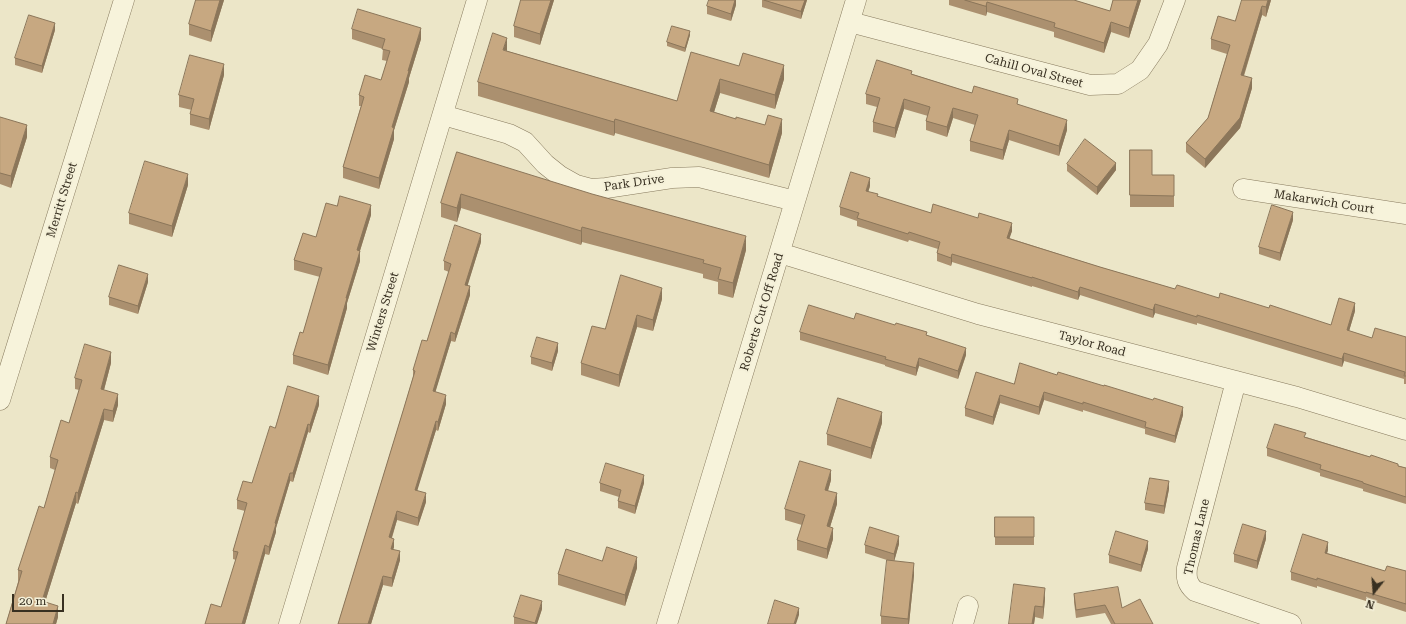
<!DOCTYPE html>
<style>
body{margin:0}
#map{position:relative;width:1406px;height:624px;overflow:hidden;background:#ece6c8;font-family:"Roboto Serif",serif}
canvas{display:block}
.north{position:absolute;left:1354px;top:572px;width:40px;height:40px;-webkit-text-stroke:3px #f4f0d8;paint-order:stroke;rotate:197deg;font-size:11px;font-weight:700;line-height:16px;text-align:center;color:#383021}
.north::after{content:'';display:block;margin:auto;width:14px;height:18px;background:#383021;clip-path:polygon(50% 0,100% 100%,50% 72%,0 100%)}
.scale{position:absolute;left:12px;top:594px;width:52px;height:18px;box-sizing:border-box;border:2px solid #383021;border-top:0;padding-left:5px;font-size:12px;line-height:14px;white-space:nowrap;color:#383021;-webkit-text-stroke:3px #f4f0d8;paint-order:stroke}
</style>
<div id="map">
<canvas width="1406" height="624"></canvas>
<div class="north">N</div>
<div class="scale">20 m</div>
</div>
<script>
const ctx = document.querySelector('canvas').getContext('2d');
ctx.lineJoin = 'round';
function stroke(path, color, width, dash) { ctx.strokeStyle = color; ctx.lineWidth = width; ctx.lineCap = dash ? 'butt' : 'round'; ctx.setLineDash(dash || []); ctx.stroke(path); }
function fillPath(path, color) { ctx.fillStyle = color; ctx.fill(path, 'evenodd'); }
function drawText(font, color, halo, rows, align = 'center') {
  ctx.font = font + ' "Roboto Serif",serif'; ctx.lineWidth = 4; ctx.setLineDash([]); ctx.textBaseline = 'middle'; ctx.strokeStyle = halo; ctx.fillStyle = color; for (const [text, x, y, turn = 0] of rows) {
    ctx.save(); ctx.translate(x, y); ctx.rotate((+turn || 0) * Math.PI / 180); ctx.textAlign = isNaN(turn) ? turn : align; if (halo) ctx.strokeText(text, 0, 0); ctx.fillText(text, 0, 0); ctx.restore();
  }
}
const minor = new Path2D(`
 M850,22l240,63 28,-1 22,-14 18,-26 17,-44
 M443,115l66,19 16,8 20,22 15,12 16,9 15,4 15,-1 66,-10 27,-1 96,24
 M1243,189l163,25
 M780,253l198,61 319,83 109,33
 M1236,381l-49,187c-1,10 0,16 8,23l96,33
 M0,400l124,-400
 M289,624l188,-624
 M667,624l189,-624
 M963,624l5,-18`);
stroke(minor, '#877a5e', 21);
stroke(minor, '#f7f3db', 20);
fillPath(new Path2D(`
 M196,0h28l-13,42 -22,-7v-11z
 M521,0h33l-14,45 -26,-8v-11z
 M736,0v5l-5,16 -24,-7v-8z
 M762,0h45l-6,19 -39,-12z
 M949,0h125l36,11 3,-11h28l-12,38 -18,-6 -7,21 -50,-16v-5l-67,-20 -1,4 -37,-11z
 M1271,0l-5,17 -4,-2 -18,61 8,12 -12,40 -35,40 -19,-16v-9l22,-25 19,-64 -16,-5v-10z
 M352,29l69,10 -12,39v4l-15,48v9l-15,50 -36,-11v-11l18,-61h-2v-11l22,-15 6,-19 -5,-1 1,-11 -31,-10z
 M55,30l-13,43 -27,-8v-7z
 M690,35l-5,17 -18,-6v-4z
 M507,51l170,50 62,-35 45,13 -9,30 -55,-16 -6,19 22,7 29,6 17,8 -13,45 -154,-45 -1,3 -136,-40v-14z
 M912,74l60,19 46,12 49,25 -8,26 -50,-16 -6,20 -33,-9v-10l5,-16 -22,-7 -6,19 -21,-7v-9l2,-5 -24,-7 -9,29 -22,-6v-10l4,-15 -11,-3v-10z
 M224,75l-15,55 -19,-5v-11l2,-4 -13,-3v-12z
 M0,117l27,20 -16,51 -11,-4z
 M1130,150l22,25h22v32h-44z
 M457,152l289,98 -13,48 -15,-4v-12l-15,-4v-4l-121,-32 -1,3 -120,-37 -4,14 -16,-5v-14z
 M1067,164l49,6 -19,25 -30,-24z
 M188,185l-16,52 -43,-13v-11z
 M870,186l-2,6 10,5 53,16 81,18 -3,7 91,29 75,22 94,19 62,17 24,-14 -6,20 23,7 34,-1v47h-2v-5l-60,-18 -2,6 -145,-44v2l-42,-12 -2,5 -73,-23 -2,5 -46,-14v1l-80,-25 -1,4 -14,-5v-8l1,-4 -29,-9 -1,2 -51,-16v-5l-17,-6v-8z
 M337,206l34,9 -11,36v10l-13,42v5l-19,67 -35,-11v-9l10,-22 17,-56 -26,-7v-10l22,-23z
 M1293,220l-13,41 -21,-7v-7z
 M481,242l-14,44 3,9 -15,47 -4,-1 -16,51 11,12 -8,27 -2,-1 -19,60 9,12 -8,24 -21,-6 -5,18 2,9 -1,2 7,11 -8,27 -9,-2 -12,39h-33l65,-213 10,-34v-7l14,-29 22,-69 -5,-2v-9z
 M148,282l-10,32 -29,-9v-8z
 M662,299l-9,32 -16,-4 -18,60 -38,-12v-12l24,-34z
 M854,319l73,16 39,20 -8,24 -39,-13 -3,10 -31,-10v-1l-85,-25v-8z
 M558,351l-6,20 -21,-7v-7z
 M111,363l-7,27 14,15 -5,17 -9,-2 -26,84 -2,-1 -31,99 13,15 -2,7h-50l12,-42v-12l26,-62 11,-38 -5,-2v-11l19,-34 10,-33 -4,-1v-11z
 M1057,375l126,40 -8,28 -30,-9v-5l-62,-19v2l-39,-12 -5,15 -39,-12 -7,22 -28,-9v-8l49,-24z
 M319,405l-9,28 -2,-1 -15,50 -3,-1 -14,47v4l-7,23 -4,-1 -20,70h-40l16,-17 15,-47 -3,-1v-8l12,-40 -8,-2v-9l15,-17 23,-55z
 M882,423l-11,36 -44,-14v-11z
 M1306,437l100,31v36l-43,-13v-2l-43,-13v-3l-53,-17v-8z
 M831,480l-3,11 9,13 -7,23 3,12 -6,20 -30,-9v-10l5,-15 -17,-5v-11z
 M600,483h44l-9,31 -17,-6v-7l1,-4 -19,-6z
 M1169,489l-5,25 -19,-4v-7z
 M995,517h39v28h-39z
 M1266,539l-9,30 -23,-7v-8z
 M899,544l-5,17 20,14 -5,49h-28v-8l9,-55 -25,-8v-8z
 M1148,549l-7,23 -32,-9v-8z
 M1328,550l-1,3 58,18h21v41l-40,-13v2l-49,-15v2l-26,-8v-8z
 M602,561l35,7 -12,38 -67,-21v-11z
 M1074,594l48,14 31,16h-42l-6,-11 -29,5 -2,-16z
 M1045,599l-2,20 -8,-2 -1,7h-25z
 M542,609l-5,15h-23v-7z`), '#ab906f');
fillPath(new Path2D(`
 M220,0h4l-13,42v-11z
 M551,0h3l-14,45v-11z
 M735,0h1v5l-5,16v-7z
 M805,0h2l-6,19v-8z
 M1138,0h3l-12,38v-10z
 M1268,0h3l-5,17v-10z
 M987,2v10l-1,4v-10z
 M1262,6v9l-21,69v-9z
 M1111,22v10l-7,21v-10z
 M55,23v7l-13,43v-7z
 M421,28v11l-12,39v4l-15,48v9l-15,50v-11l13,-51 16,-56z
 M690,31v4l-5,17v-4z
 M507,38v13l-4,-1z
 M224,64v11l-15,55v-11z
 M784,65v14l-9,30v-14z
 M1252,78v10l-12,40 -35,40v-9z
 M720,79v14l-10,32v-14z
 M904,99v10l-9,29v-10z
 M953,108v10l-6,19v-10z
 M615,119v14l-1,3v-14z
 M782,119v14l-13,45v-13z
 M1067,120v10l-8,26v-10z
 M27,125v12l-16,51v-12z
 M1009,130v10l-6,20v-10z
 M1116,163v7l-19,25v-8z
 M188,174v11l-16,52v-11z
 M870,178v8l-4,13v-8z
 M461,194v14l-4,14v-14z
 M371,205v10l-14,45v-10z
 M1293,212v8l-13,41v-8z
 M1012,223v8l-5,15v-8z
 M582,227v15l-1,3v-14z
 M481,234v8l-16,52v-9z
 M746,236v14l-13,48v-15z
 M360,251v10l-13,42v5l-19,67v-10l18,-67z
 M952,254v8l-1,4v-8z
 M148,274v8l-10,32v-8z
 M470,286v9l-15,47v-8z
 M1080,287v8l-2,5v-8z
 M662,288v11l-9,32v-11z
 M1355,303v8l-8,27v-8z
 M1155,304v9l-2,5v-8z
 M637,315v12l-18,60v-12z
 M451,332v9l-18,59v-9z
 M558,343v8l-6,20v-8z
 M966,348v7l-8,24v-8z
 M111,352v11l-10,38v-12z
 M1344,353v8l-2,6v-8z
 M919,358v8l-3,10v-8z
 M1044,392v8l-5,15v-8z
 M118,394v11l-5,17v-11z
 M446,395v9l-8,27v-9z
 M1000,395v8l-7,22v-8z
 M319,396v9l-9,28v-8z
 M1183,407v8l-8,28v-7z
 M104,409v11l-26,84v-11z
 M882,412v11l-11,36v-11z
 M436,421v9l-21,68v-8z
 M308,424v8l-15,50v-9z
 M831,470v10l-6,20v-10z
 M290,473v8l-14,47v4l-7,23v-8l6,-24z
 M644,475v8l-9,31v-8z
 M1169,481v8l-5,25v-8z
 M76,492v11l-34,109v-11z
 M426,493v9l-8,24v-8z
 M837,493v11l-10,33v-11z
 M397,511v9l-8,26v-9z
 M833,528v11l-6,20v-10z
 M1266,531v8l-9,30v-8z
 M899,536v8l-5,18v-8z
 M394,539v8l-3,10v-8z
 M1148,541v8l-7,23v-7z
 M1328,542v8l-3,10v-7z
 M265,545v9l-20,70h-3z
 M400,551v9l-8,27v-9z
 M637,557v11l-12,38v-11z
 M914,563v12l-5,49h-1v-5z
 M383,576v9l-12,39h-3z
 M1045,588v11l-2,20v-12z
 M542,601v8l-5,15h-2z
 M58,606v11l-2,7h-3z
 M1035,606v11l-1,7h-2z
 M799,608v7l-3,9h-2z`), '#8b765a');
const building = new Path2D(`
 M196,0h24l-9,31 -22,-7z
 M521,0h30l-11,34 -26,-8z
 M709,0h26l-4,14 -24,-8z
 M764,0h41l-4,11z
 M965,0h109l36,11 3,-11h25l-9,28 -18,-6 -7,21 -50,-16 1,-4 -68,-21 -1,4z
 M1242,0h26l-2,7 -4,-1 -21,69 11,3 -12,40 -35,41 -19,-16 22,-25 22,-73 -19,-6 7,-23 17,5z
 M358,9l63,19 -13,43h1l-17,56 2,1 -15,50 -36,-11 21,-70 -5,-2 6,-20 16,5 9,-29 -8,-2 3,-10 -33,-10z
 M29,15l26,8 -13,43 -27,-8z
 M672,26l18,5 -5,17 -18,-6z
 M493,33l14,5 -4,12 174,51 14,-49 48,14 4,-13 41,12 -9,30 -55,-16 -10,32 26,8v-2l29,8 3,-10 14,4 -13,46 -154,-46 -1,3 -136,-40z
 M190,55l34,9 -15,55 -19,-5 4,-15 -15,-4z
 M877,60l35,11 -1,3 61,19 2,-7 44,13 -1,5 50,16 -8,26 -50,-16 -6,20 -33,-9 8,-26 -25,-7 -6,19 -21,-6 4,-14 -26,-8 -9,29 -22,-6 7,-24 -14,-4z
 M0,117l27,8 -16,51 -11,-3z
 M1085,139l31,24 -19,24 -30,-23z
 M1130,150h22v25h22v21l-44,-1z
 M457,152l135,42 154,42 -13,47 -15,-4 3,-11 -18,-5 1,-3 -122,-33 -1,4 -120,-37 -4,14 -16,-5z
 M145,161l43,13 -16,52 -43,-13z
 M851,172l19,6 -4,13 12,3 -1,2 54,17 2,-9 45,14 1,-5 33,10 -5,15 93,29 75,22 2,-4 42,13 1,-5 49,15 1,-3 61,20 8,-27 16,5 -8,27 25,8 3,-10 31,9v39h-2l1,-4 -61,-19 -2,6 -145,-44v2l-42,-13 -2,6 -73,-23 -2,5 -46,-15v1l-80,-24 -1,4 -14,-5 3,-11 -31,-10 -1,2 -51,-16 2,-5 -19,-6z
 M340,196l31,9 -14,45 3,1 -14,47h1l-19,67 -35,-10 7,-23 3,1 19,-65 -28,-8 9,-27 13,4 10,-34 11,3z
 M1272,205l21,7 -13,41 -21,-6z
 M455,225l26,9 -16,51 5,1 -15,48 -4,-2 -18,59 13,4 -8,27 -2,-1 -21,69 11,3 -8,25 -21,-7 -8,26 5,2 -3,10 9,2 -8,27 -9,-2 -15,48h-30l65,-213 12,-40 -2,-1 9,-30 5,1 24,-77 -7,-3z
 M119,265l29,9 -10,32 -29,-9z
 M621,275l41,13 -9,32 -16,-5 -18,60 -38,-12 11,-37 13,3z
 M809,305l45,14 2,-6 39,12 1,-2 31,9 -1,3 40,13 -8,23 -39,-13 -3,10 -31,-9 1,-2 -86,-25z
 M537,337l21,6 -6,20 -21,-6z
 M85,344l26,8 -10,37 17,5 -5,17 -9,-2 -26,84 -2,-1 -34,109 16,5 -5,18h-47l16,-53 -4,-1 21,-64 5,2 14,-48 -8,-3 11,-37 8,3 13,-43 -7,-2z
 M1020,363l37,12 1,-3 46,14v-1l49,15 1,-2 29,9 -8,29 -30,-9 1,-5 -63,-20v2l-39,-12 -5,15 -39,-12 -7,22 -28,-9 11,-36 38,12z
 M288,386l31,10 -9,29 -2,-1 -15,49h-3l-15,50 1,1 -7,23 -4,-2 -23,79h-37l6,-20 10,3 17,-55 -5,-1 14,-48 -10,-3 6,-19 9,2 18,-57 5,2z
 M838,398l44,14 -11,36 -44,-14z
 M1275,424l31,9 -2,4 66,20 1,-2 27,9v2l8,2v29l-43,-14v-1l-43,-13 1,-4 -54,-17z
 M800,461l31,9 -6,20 12,3 -10,33 6,2 -6,21 -30,-9 8,-25 -20,-6z
 M606,463l38,12 -9,31 -17,-5 3,-11 -21,-7z
 M1150,478l19,3 -5,25 -19,-3z
 M995,517h39v20h-39z
 M1243,524l23,7 -9,30 -23,-7z
 M870,527l29,9 -5,18 -29,-9z
 M1116,531l32,10 -7,24 -32,-10z
 M1303,534l25,8 -3,11 60,18 2,-5 19,5v33l-40,-12v1l-49,-15v2l-26,-8z
 M607,547l30,10 -12,38 -67,-21 8,-25 36,12z
 M887,560l27,3 -6,56 -27,-3z
 M1014,584l31,4 -2,19 -8,-1 -3,18h-23z
 M1118,587l4,21 18,-9 13,25h-38l-10,-19 -29,5 -2,-16z
 M521,595l21,6 -7,22 -21,-6z
 M775,600l24,8 -5,16h-26z`);
fillPath(building, '#c7a881');
stroke(building, '#8b765a', 1);
drawText('12px', '#383021', '#f4f0d8', [
 ["Cahill Oval Street",1034,71,15],
 ["Park Drive",634,183,-8],
 ["Merritt Street",62,200,-73],
 ["Makarwich Court",1324,202,9],
 ["Winters Street",383,312,-73],
 ["Roberts Cut Off Road",762,312,-73],
 ["Taylor Road",1092,344,15],
 ["Thomas Lane",1197,537,-77]
]);
</script>
